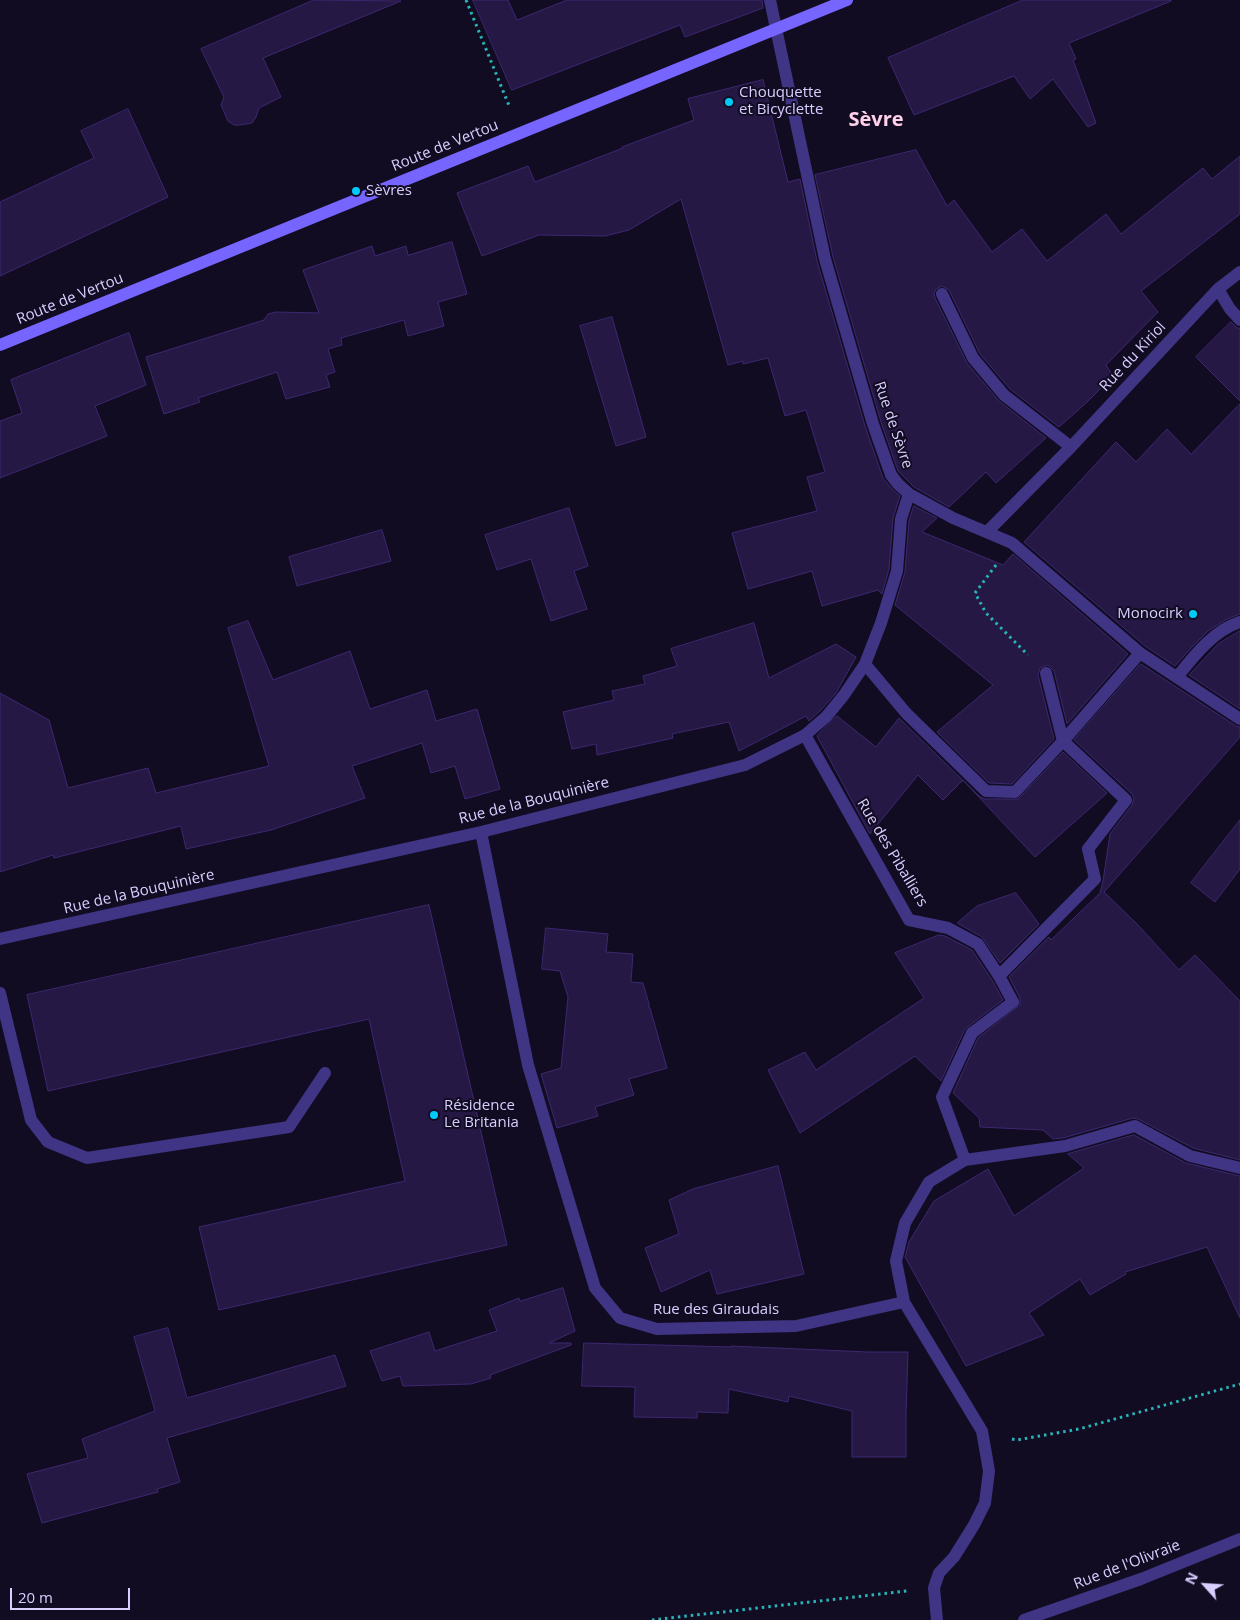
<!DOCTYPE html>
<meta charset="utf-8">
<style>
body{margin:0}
#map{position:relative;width:1240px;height:1620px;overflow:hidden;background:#120c22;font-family:"Open Sans",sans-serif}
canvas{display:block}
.north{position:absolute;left:1180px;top:1560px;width:50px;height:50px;-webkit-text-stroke:4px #120c22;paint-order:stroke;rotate:296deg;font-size:14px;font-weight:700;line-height:20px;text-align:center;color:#d8ceff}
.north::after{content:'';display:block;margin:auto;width:18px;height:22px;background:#d8ceff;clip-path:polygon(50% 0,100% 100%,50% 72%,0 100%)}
.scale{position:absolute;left:10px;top:1588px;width:120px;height:22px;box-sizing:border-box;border:2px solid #d8ceff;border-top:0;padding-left:6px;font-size:15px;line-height:18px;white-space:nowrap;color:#d8ceff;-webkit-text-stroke:4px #120c22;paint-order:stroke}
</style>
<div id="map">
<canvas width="1240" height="1620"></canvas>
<div class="north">N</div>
<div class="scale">20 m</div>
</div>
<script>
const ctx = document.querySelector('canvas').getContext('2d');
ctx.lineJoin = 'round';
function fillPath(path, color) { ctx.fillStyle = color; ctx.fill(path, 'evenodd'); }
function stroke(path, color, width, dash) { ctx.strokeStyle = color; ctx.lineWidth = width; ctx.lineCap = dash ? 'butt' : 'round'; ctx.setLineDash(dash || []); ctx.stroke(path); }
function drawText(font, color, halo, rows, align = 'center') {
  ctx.font = font + ' "Open Sans",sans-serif'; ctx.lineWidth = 4; ctx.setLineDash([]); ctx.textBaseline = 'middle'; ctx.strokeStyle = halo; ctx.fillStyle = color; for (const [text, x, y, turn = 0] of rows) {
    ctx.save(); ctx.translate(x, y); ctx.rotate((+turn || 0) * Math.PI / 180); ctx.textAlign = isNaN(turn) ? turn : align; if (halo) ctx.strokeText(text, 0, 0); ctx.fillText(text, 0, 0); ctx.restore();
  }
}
const building = new Path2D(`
 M314,0l87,1 -138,57 18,39 -22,11 -3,9 -4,6 -12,2h-6l-6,-4 -7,-16 3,-8 -23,-48z
 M473,0h35l9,20 50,-20h195l1,8 -78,29 -5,-12 -168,65z
 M1023,0h148v1l-102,42 7,16 -3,1 23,63 -8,4 -35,-48 -23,20 -16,-23 -100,39 -26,-57z
 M763,80l25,102 12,-3 17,82 48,165 18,52 9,11 8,7 -7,22 -4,51 -7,25 -4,-4 -56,16 -10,-35 -64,18 -16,-56 85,-22 -10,-34 18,-5 -19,-62 -21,6 -17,-58 -25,6v-3l-15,4 -47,-166 -52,31 -24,6 -66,-1 -57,21 -25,-63 71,-27 7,16 88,-34 -1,-1 72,-27 -6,-21z
 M128,109l40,88 -168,79v-74l94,-44 -13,-27z
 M916,150l31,56 7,-6 38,52 30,-23 25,32 59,-47 15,20 82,-66 9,11 28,-23v58l-99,77 17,21 -52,53 7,11 -27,27 -27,24 -49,-38 -30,-35 -31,-64 -7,-4 -6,3 -2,4 1,5 32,65 32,38 47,37 -50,45 -10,-11 -37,35 -35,-20 -16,-16 -17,-49 -48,-165 -18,-82z
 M452,242l15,52 -29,8 6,24 -36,10 -4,-16 -63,18 1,7 -14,4 7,23 -9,3 4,12 -44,12 -9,-27 -79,26 2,4 -36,12 -18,-57 118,-37 4,-6 8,-2 43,1 -16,-43 69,-24 3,10 31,-10 2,9z
 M612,317l34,120 -30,9 -36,-120z
 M1231,322l6,6h3v73l-44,-44z
 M129,333l17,52 -51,21 12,30 -107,42v-57l22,-8 -11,-33z
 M1240,404v210l-13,5 -19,12 -16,16 -17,19 -30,-20 -121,-104 92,-100 20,20 31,-33 24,25z
 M914,506l23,12 -15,14 81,33 10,-11 115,100 -61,70 -13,-53 -6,-6 -8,3 -2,7 16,64 -42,45 -23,-1 -52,-51 56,-47 -98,-80 10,-33 4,-51z
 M569,508l19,58 -14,5 13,38 -36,12 -20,-62 -34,11 -12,-35z
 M382,530l9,31 -94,25 -8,-29z
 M248,621l25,59 77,-29 20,58 57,-19 9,31 41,-12 23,80 -35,10 -10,-33 -24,7 -9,-30 -70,23 13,32 -94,32 -85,19 -5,-23 -127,32 -1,-3 -53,17v-179l49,27 19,68 80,-20 8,25 113,-27 -41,-138z
 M754,623l15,55 67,-34 20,13 -20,36 -16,18 -11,10 -3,-5 -67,35 -10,-29 -57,12 1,4 -76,17 -1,-11 -24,5 -9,-37 51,-12 -2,-9 33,-7 -2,-8 34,-10 -6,-17z
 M1240,631v78l-51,-34 29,-31z
 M1141,664l95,62 4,1v10l-136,155 34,33 41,45 16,-15 45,46v159l-47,-12 -55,-29 -5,-1 -70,20 -10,1 -10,-9 -63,-3 -1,-9 -26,-25 25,-55 42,-33v-7l-11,-21 40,-40 2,3 49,-47 3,-12 7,-47 22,-29 2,-7 -2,-4 -58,-54z
 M837,716l39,31 23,-29 81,79 5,2h33l45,-47 44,41 -72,64 -72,-77 -20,20 -25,-25 -48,59 -53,-98z
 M1240,820v49l-25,33 -24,-19z
 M1016,893l23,31 -39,39 -18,-26 -25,-14 20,-17z
 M429,905l78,340 -288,65 -20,-83 206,-46 -36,-162 -321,72 -21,-96z
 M546,928l62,6 -2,18 27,2 -2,28 12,1 6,21v4h1l17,60 -38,11 5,16 -39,12 3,9 -41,12 -16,-54 20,-6 7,-71 -8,-26 -18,-2z
 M939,935l6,1 27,14 20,30 11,20 -38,29 -24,52 -26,-25 -115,77 -32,-63 37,-18 11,18 108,-72 -29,-45z
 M1134,1135l52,28 54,13v142l-33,-71 -82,25 1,2 -36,21 -10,-16 -51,34 15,22 -78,31 -61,-109 4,-15 25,-41 54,-32 26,47 70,-48 -16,-14z
 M778,1166l26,108 -87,20 -7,-24 -49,22 -16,-44 34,-14 -10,-34 24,-11z
 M563,1288l12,43 -26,12h22v2l-81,30 1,3 -20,6 -68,2 -3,-10 -18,5 -12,-30 59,-19 6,19 62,-20 -8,-21 30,-12 1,3z
 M168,1328l19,70 148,-43 11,31 -179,52 13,44 -23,7 1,3 -116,31 -15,-49 61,-16 -6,-19 73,-28 -21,-74z
 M584,1343l148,4 -1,-1 137,6h40l-2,62v43h-54v-46l-63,-15 -1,6 -59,-13 -1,24 -31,-1v6l-63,-1 1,-30 -53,-1z`);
fillPath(building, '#251844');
stroke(building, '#3d2871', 1);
stroke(new Path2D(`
 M466,0l44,108
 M996,565l-21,28 11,20 42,42
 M1012,1439l5,1 62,-11 161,-45
 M652,1620l255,-29`), '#28b5b9', 3, [2.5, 4]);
stroke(new Path2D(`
 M805,735l104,185 39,8 30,16 21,32 14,26 -41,31
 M999,976l96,-97 -7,-30
 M0,993l31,127 17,22 39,16 202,-31 36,-54`), '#3f3584', 12);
stroke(new Path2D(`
 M770,0l55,259 48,165 18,51 7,9 11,10 44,24 59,25 128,110 100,66
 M1218,289l12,20 10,11
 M942,294l31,64 31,37 67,52
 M987,532l84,-85 147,-158 22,-17
 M865,664l41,49 80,78 29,1 48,-51 -17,-68
 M1177,677c17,-21 37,-47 63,-55
 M481,832l47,233 67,223 25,30 37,11 139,-3 108,-24
 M1088,849l38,-49 -63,-59 77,-88
 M0,939l481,-107 264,-67 60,-30 21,-18 18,-22 21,-31 16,-41 16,-52 4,-52 8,-25
 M965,1160l-23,-63 30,-64
 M937,1620l-3,-32 5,-15 15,-16 20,-32 11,-22 4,-32 -7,-40 -78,-129 -8,-41 9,-38 24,-41 36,-22 100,-14 70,-20 55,30 50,12
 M1024,1620l117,-41 99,-40`), '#3f3584', 12);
stroke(new Path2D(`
 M0,345l847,-345`), '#7665ff', 12);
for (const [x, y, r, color] of [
 [729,102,5,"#00caf9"],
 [356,191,5,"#00caf9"],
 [1193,614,5,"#00caf9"],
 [434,1115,5,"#00caf9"]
]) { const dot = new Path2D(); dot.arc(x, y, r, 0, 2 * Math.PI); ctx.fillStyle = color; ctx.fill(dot); stroke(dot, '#120c22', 2); }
drawText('15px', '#d8ceff', '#120c22', [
 ["Chouquette",739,93],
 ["et Bicyclette",739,110],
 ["Sèvres",366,191],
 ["Monocirk",1183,614,"right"],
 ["Résidence",444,1106],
 ["Le Britania",444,1123]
], 'left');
drawText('15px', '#d8ceff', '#120c22', [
 ["Route de Vertou",445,146,-22],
 ["Route de Vertou",70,299,-22],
 ["Rue du Kiriol",1133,357,-47],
 ["Rue de Sèvre",893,425,71],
 ["Rue de la Bouquinière",534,801,-14],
 ["Rue des Piballiers",892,853,59],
 ["Rue de la Bouquinière",139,892,-13],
 ["Rue des Giraudais",716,1310],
 ["Rue de l'Olivraie",1127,1565,-21]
]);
drawText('bold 20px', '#ffd0ea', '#120c22', [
 ["Sèvre",876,120]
]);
</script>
